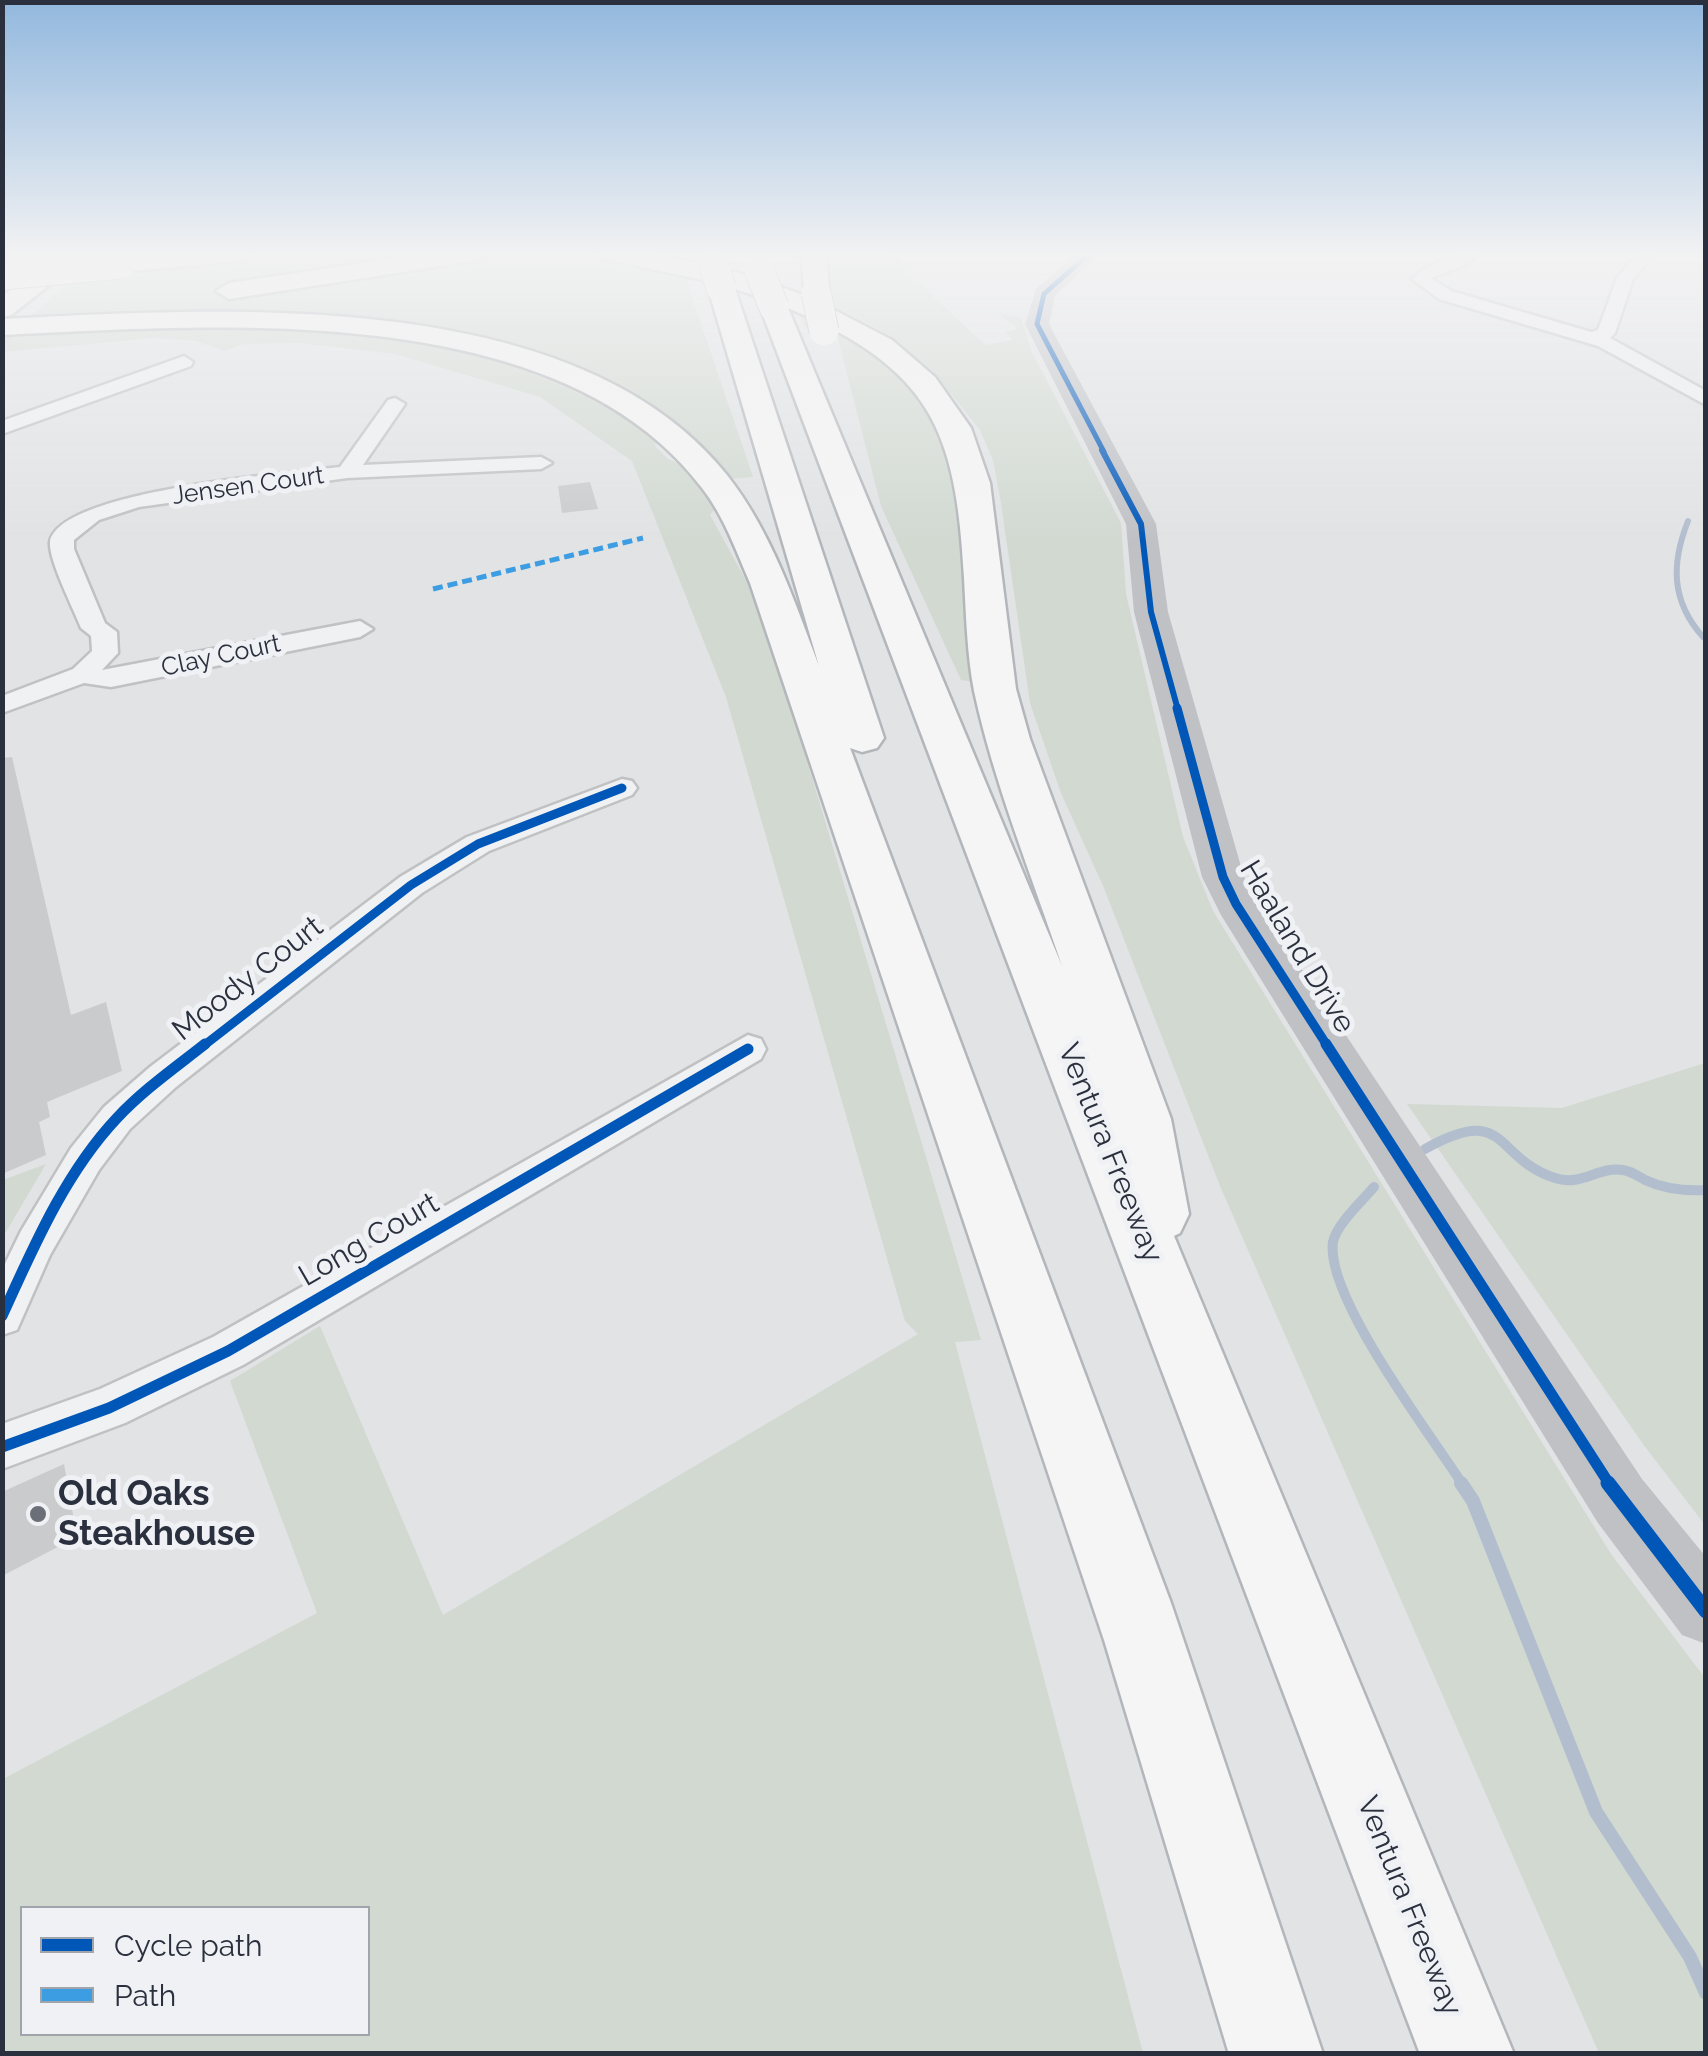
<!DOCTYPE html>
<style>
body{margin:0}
#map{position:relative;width:1708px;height:2056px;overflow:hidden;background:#e1e3e5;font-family:Raleway,sans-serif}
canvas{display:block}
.frame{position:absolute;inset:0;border:5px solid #2a303d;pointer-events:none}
.legend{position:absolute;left:20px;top:1906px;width:350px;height:130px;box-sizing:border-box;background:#eff1f5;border:2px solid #a0a4ab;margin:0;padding:12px 18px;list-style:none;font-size:30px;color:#2a303d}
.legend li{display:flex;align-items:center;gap:20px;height:50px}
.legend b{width:50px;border:2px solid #a0a4ab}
</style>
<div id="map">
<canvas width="1708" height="2056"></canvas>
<div class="frame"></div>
<ul class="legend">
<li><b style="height:12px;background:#0057b8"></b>Cycle path</li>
<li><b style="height:12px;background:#3d9de3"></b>Path</li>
</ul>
</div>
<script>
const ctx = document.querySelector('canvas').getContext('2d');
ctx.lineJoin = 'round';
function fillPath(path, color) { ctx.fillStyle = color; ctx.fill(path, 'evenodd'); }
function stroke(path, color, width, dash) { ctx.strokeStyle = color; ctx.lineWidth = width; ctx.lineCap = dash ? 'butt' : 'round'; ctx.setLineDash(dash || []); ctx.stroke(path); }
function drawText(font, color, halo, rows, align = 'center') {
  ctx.font = font + ' Raleway,sans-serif'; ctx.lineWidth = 10; ctx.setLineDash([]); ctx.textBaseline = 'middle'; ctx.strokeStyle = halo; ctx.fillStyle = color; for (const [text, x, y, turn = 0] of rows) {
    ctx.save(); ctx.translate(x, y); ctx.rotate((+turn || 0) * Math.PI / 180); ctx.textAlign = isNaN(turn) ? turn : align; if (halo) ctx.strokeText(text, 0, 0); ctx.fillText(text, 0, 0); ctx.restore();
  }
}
fillPath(new Path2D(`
 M274,253h310l99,17 70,207 -26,2c-26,-54 -103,-87 -155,-110l-286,-57 -90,1 -15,11c176,6 324,11 475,114l-1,8 13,13 17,7 31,42 -6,7 51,93 220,732 -26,2 188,711h-1140v-274l314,-166 -87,-232 90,-55 123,289 475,-281 -13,-13 -179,-624 -94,-236 -92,-64 -145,-43 -96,-11 -56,1 -18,7 -29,-10 -41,-3 -152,14 -1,-11 80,-70zM22,1908h346v126h-346z
 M822,253h67l28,16 -9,3 77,73 28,-5 -8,-8 12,-3 -18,-16 22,5 11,34 89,171 5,71 57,243 30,74 398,643 94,124v375h-106l-379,-867 -116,-298 -43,-95 -31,-90 -29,-200 -8,-43 -13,-30 -49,-61 -51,-39 -51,-26 -7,-31z
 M797,308l83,48 44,44 34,73 16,209 -13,-2 -80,-174 -45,-175 -18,2 -13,-5z
 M1705,1063h1l-1,462 -62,-81 -236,-340 155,4z
 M46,1164l-43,73v-57z`), '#d1d9d1');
stroke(new Path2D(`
 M1688,521c-17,43 -17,80 15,116`), '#b2bece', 6);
stroke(new Path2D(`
 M1425,1149c83,-47 68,9 130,29 26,9 43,-12 68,-8 8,1 15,6 22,10 19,9 40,11 61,10
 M1374,1187c-12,14 -38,38 -41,55 -8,55 98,193 130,243`), '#b2bece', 10);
stroke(new Path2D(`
 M1461,1483l12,18 123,311 94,145 16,36`), '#b2bece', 14);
fillPath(new Path2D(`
 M590,482l8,27 -36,4 -4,-27z
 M12,757l59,258 35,-13 16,69 -75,31 3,15 -11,5 7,33 -44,19v-416z
 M64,1464l13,73 -75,39v-84z`), '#c9cbcd');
const street = new Path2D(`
 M1462,253h17l-14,12 -34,13 20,13 140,41 7,-2 19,-52 22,-25h17l-23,26 -18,54 -5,5 96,53v14l-108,-59 -159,-47 -27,-20 13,-11z
 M184,356l9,6 -2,4 -189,68v-13z
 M395,398l10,6 -42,61 178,-8 11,6 -11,6 -194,9 -208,29 -40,13 -25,20v9l31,74 12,9 1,21 -16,17 258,-49 13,8 -13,8 -249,50 -27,-4 -82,30v-17l71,-27 19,-18 -1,-15 -10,-8c-7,-18 -33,-69 -31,-86 9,-52 242,-69 290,-75l48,-67z
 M622,779l10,2 5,7 -5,7 -143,56 -67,42 -246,194 -46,42 -31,41 -49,85 -33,75 -15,5v-65l19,-39 50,-83 33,-41 46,-40 250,-190 67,-40z
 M748,1035l13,4 5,10 -5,10 -518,306 -118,58 -123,46v-45l98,-35 113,-52z`);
const primary = new Path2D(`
 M63,253h27l-79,62 -9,2v-21z`);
const highway = new Path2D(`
 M2,253h77l-13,8 -64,8z
 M158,253h93l-13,8 -117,11 -13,-8 13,-8z
 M430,253h56l-13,8 -244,38 -13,-8 13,-8z
 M598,253c71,-1 141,16 207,43l-4,-43h25l3,40 -12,8 75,39 43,37 36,51 19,55 26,206 14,50 141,380 18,95 -9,19 -6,3 340,818h-94l-660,-1747 9,-7 -34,-11 149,449 -7,10 -15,4 -12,-4 321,855 152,451h-94l-125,-414 -354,-1057c-14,-32 -26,-67 -48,-95 -144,-191 -487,-163 -700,-153v-16c219,-11 573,-35 725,156 44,56 67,125 92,191l-111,-378 4,-6 -110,-24zM788,308c143,61 168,121 176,270 2,37 3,76 10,113 20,93 58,185 88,275z`);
stroke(street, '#bfc1c3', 5);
stroke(primary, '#bec0c3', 6);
stroke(highway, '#b3b6ba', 5);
fillPath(street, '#f0f1f3');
fillPath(new Path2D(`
 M1077,253h24l-46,43 -6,28 107,200 12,88 76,265 11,22 387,580 64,78v87l-24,-9 -84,-112 -377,-608 -19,-38 -68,-265 -8,-88 -101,-200 11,-35z`), '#bfc1c5');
fillPath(primary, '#f5f5f6');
fillPath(highway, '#f5f5f6');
const highwayBridge = new Path2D(`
 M712,260l9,28
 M760,273l14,34
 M2,275l119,-11
 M816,293l8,38`);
stroke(highwayBridge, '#b3b6ba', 31, []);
stroke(highwayBridge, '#f5f5f6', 29);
stroke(new Path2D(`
 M433,589l210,-51`), '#3d9de3', 5, [10, 5]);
stroke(new Path2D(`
 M1090,253l-46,41 -7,30 67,128`), '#0057b8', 5);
stroke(new Path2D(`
 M1102,450l39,74 10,88 27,98`), '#0057b8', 6);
stroke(new Path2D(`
 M1177,708l46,169 13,27 92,143
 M202,1047l209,-162 67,-41 144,-56`), '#0057b8', 9);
stroke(new Path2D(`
 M1326,1044l284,441
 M2,1316c31,-68 63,-143 115,-198 26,-28 59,-51 88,-74
 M2,1447l107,-39 119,-57 520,-302`), '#0057b8', 11);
stroke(new Path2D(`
 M1608,1483l98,128`), '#0057b8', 15);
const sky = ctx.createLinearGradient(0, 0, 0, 541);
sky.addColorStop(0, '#92b8de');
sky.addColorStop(0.47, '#f2f2f3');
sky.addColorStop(1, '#f2f2f300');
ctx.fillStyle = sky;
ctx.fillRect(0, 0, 1708, 541);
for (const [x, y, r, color] of [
 [38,1514,10,"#6a6f78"]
]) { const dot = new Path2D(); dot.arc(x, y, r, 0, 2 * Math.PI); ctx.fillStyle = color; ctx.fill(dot); stroke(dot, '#eff1f5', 4); }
drawText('25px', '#2a303d', '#eff1f5', [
 ["Jensen Court",248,486,-8],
 ["Clay Court",221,656,-12]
]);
drawText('30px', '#2a303d', '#eff1f5', [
 ["Haaland Drive",1297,947,59],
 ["Moody Court",248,979,-38],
 ["Ventura Freeway",1110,1153,68],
 ["Long Court",369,1240,-30],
 ["Ventura Freeway",1409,1906,68]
]);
drawText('bold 35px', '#2a303d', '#eff1f5', [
 ["Old Oaks",58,1494],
 ["Steakhouse",58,1534]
], 'left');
</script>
